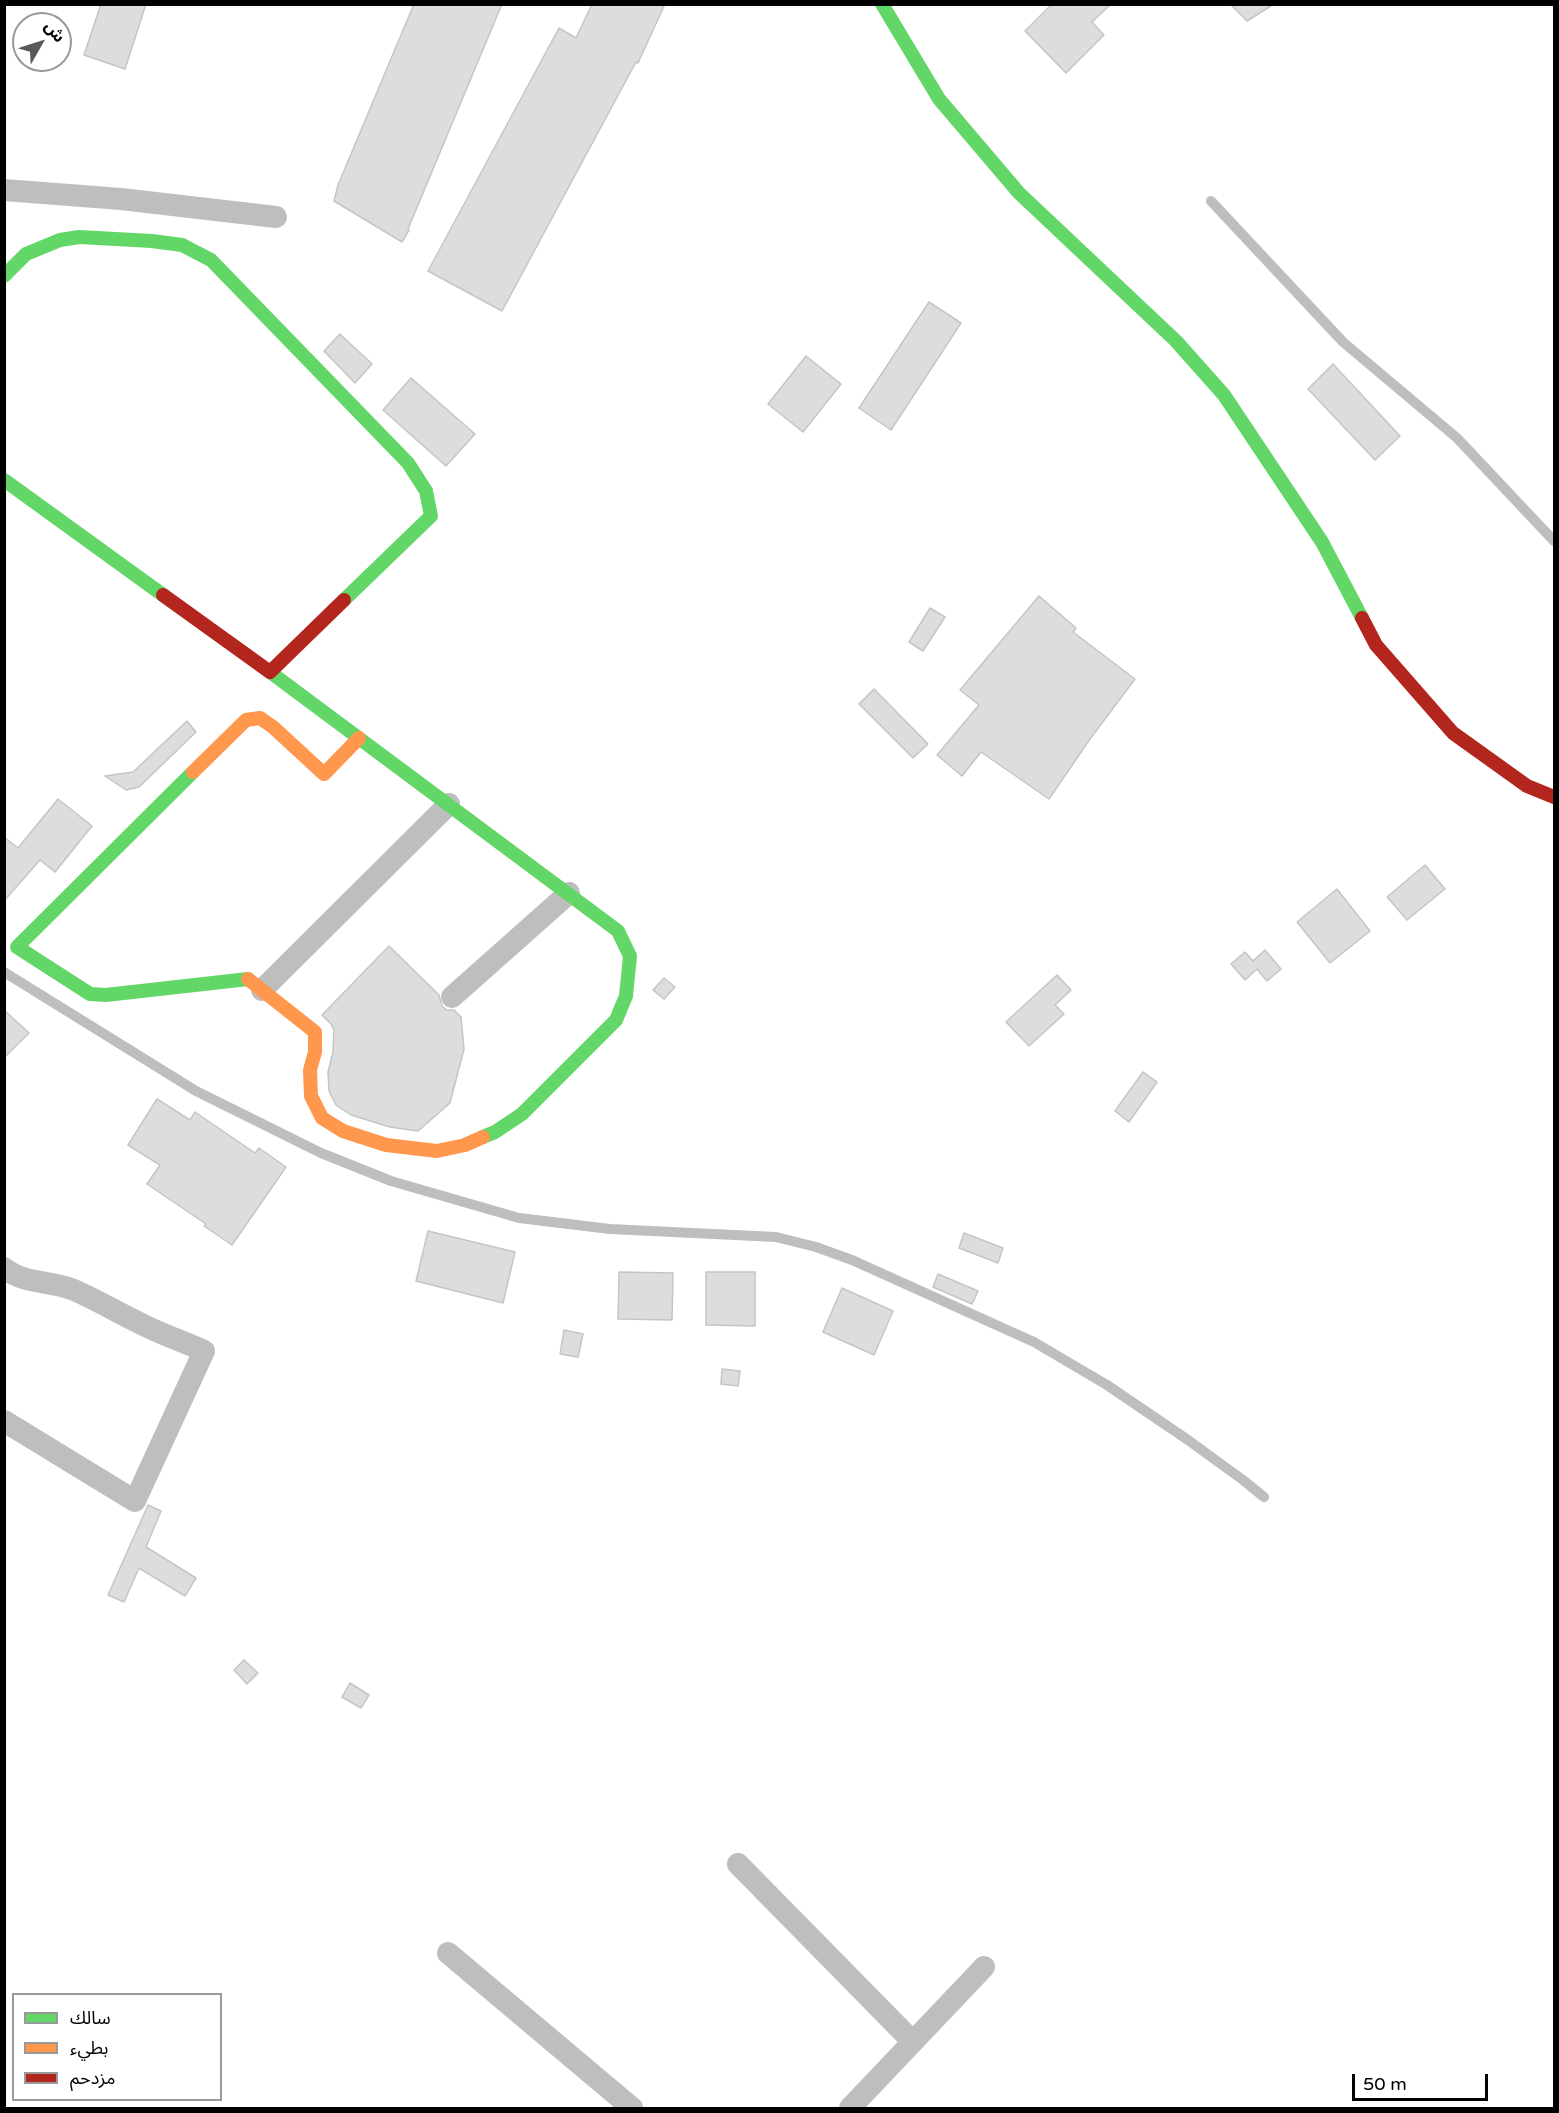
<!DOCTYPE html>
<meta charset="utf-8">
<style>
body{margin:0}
#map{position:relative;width:1559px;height:2113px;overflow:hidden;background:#fff;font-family:"Varela Round","Noto Sans Arabic",sans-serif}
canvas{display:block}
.frame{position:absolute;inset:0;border:6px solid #000;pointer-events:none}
.legend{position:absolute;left:12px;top:1993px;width:210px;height:108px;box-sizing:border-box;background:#fff;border:2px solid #999;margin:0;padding:8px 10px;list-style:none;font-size:18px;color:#000}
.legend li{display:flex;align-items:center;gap:12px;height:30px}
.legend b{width:30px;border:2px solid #999}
.north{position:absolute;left:12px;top:12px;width:60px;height:60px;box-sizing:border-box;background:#fff;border:2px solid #999;border-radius:50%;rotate:51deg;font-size:16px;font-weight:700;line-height:24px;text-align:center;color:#000}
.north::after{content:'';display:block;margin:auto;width:21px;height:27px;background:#595959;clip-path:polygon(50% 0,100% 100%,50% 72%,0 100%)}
.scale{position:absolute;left:1352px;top:2074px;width:136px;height:27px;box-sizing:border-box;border:3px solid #000;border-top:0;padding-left:8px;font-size:18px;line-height:21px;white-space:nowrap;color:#000;-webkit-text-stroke:4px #fff;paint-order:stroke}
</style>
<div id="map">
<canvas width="1559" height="2113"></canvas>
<div class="frame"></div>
<ul class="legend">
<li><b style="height:8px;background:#63d668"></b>سالك</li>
<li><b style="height:8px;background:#ff974d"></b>بطيء</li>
<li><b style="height:8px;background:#b3261e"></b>مزدحم</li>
</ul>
<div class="north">ش</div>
<div class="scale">50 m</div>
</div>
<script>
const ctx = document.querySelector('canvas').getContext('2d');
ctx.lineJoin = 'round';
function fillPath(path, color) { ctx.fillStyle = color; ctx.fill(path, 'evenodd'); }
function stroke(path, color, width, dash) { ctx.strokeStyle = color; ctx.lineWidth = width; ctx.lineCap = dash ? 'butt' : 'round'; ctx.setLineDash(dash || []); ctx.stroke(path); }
const building = new Path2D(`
 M101,4h45l-21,65 -41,-14z
 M414,4h88l-94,225 1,1 -7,12 -68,-41 4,-16z
 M592,4h73l-27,59 -2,-1 -134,249 -74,-40 131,-243 17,10z
 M1052,4h59l-19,18 12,13 -38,38 -41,-42z
 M1230,4h44l-27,17z
 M929,302l32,21 -70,107 -32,-22z
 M340,334l32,30 -17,19 -31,-32z
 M806,356l35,28 -38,48 -35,-28z
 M1333,364l67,72 -25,24 -67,-71z
 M411,378l64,56 -29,32 -63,-56z
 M1039,596l37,32 -3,4 62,47 -45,60 -41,60 -68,-47 -19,24 -25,-21 42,-50 -19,-15z
 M930,608l15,9 -22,34 -14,-9z
 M874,689l54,55 -15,14 -54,-54z
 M187,721l9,11 -57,55 -13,3 -21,-14 28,-4z
 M58,799l34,27 -37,46 -15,-12 -36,41v-64l14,11z
 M1425,865l20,24 -38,31 -20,-23z
 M1337,889l33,42 -40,32 -33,-41z
 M389,946l50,49 3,11 5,4h7l7,7 3,32 -14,54 -32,28 -28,-4 -39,-12 -15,-10 -7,-14 -1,-19 5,-20 1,-22 -3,-6 -9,-9z
 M1265,950l16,19 -14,12 -10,-12 -12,11 -14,-16 14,-12 8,9z
 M1057,975l14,15 -16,15 9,9 -35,32 -23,-24z
 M664,978l11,9 -11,12 -11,-9z
 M4,1010l25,23 -25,25z
 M1143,1072l14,10 -28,40 -14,-11z
 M157,1099l33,21 5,-8 60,41 4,-5 27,19 -54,78 -28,-19 2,-2 -59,-40 13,-19 -32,-20z
 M428,1231l87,21 -12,51 -87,-22z
 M964,1233l39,15 -5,15 -39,-15z
 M619,1272l54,1 -1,47 -54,-1z
 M706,1272h49v54l-49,-1z
 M938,1274l40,17 -6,13 -39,-17z
 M842,1288l51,23 -19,44 -51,-23z
 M564,1330l19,4 -5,23 -18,-3z
 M722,1369l18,2 -2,15 -17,-2z
 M148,1505l13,6 -15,36 50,31 -11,18 -46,-28 -15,34 -16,-7z
 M244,1660l14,13 -11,11 -13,-14z
 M350,1683l19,12 -8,13 -19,-11z`);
fillPath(building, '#ddd');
stroke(building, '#c5c5c5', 1.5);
stroke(new Path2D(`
 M1211,201l132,141 114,96 97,103
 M4,972l192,119 125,62 70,28 128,37 91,11 166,8 40,10 36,13 182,82 73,43 81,55 55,40 21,17`), '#bebebe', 10);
stroke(new Path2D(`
 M4,190l117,9 155,18
 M262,990l187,-186
 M452,997l117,-104
 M4,1268c21,17 47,12 70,22 27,12 52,27 78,39 17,8 35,14 52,22l-69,150 -131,-80
 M738,1864l175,178
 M448,1953l184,155
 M850,2108l134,-141`), '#bebebe', 22);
stroke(new Path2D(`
 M882,4l57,95 80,94 157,148 48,54 98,147 40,76
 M4,276l22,-22 34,-14 19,-3 73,4 30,4 29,15 197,203 18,28 5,25 -87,84
 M4,480l159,115
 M270,672l348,259 12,25 -4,40 -10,24 -94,94 -27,18 -12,5
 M193,772l-176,175 73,47 16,1 142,-16`), '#63d668', 14);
stroke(new Path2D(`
 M193,772l53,-52 14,-2 13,9 51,47 35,-36
 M248,979l67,53v20l-5,18 1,26 11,22 21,13 43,14 51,6 28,-6 18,-8`), '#ff974d', 14);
stroke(new Path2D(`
 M163,595l107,77 74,-72
 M1362,618l14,27 77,88 74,53 27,11`), '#b3261e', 14);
</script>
